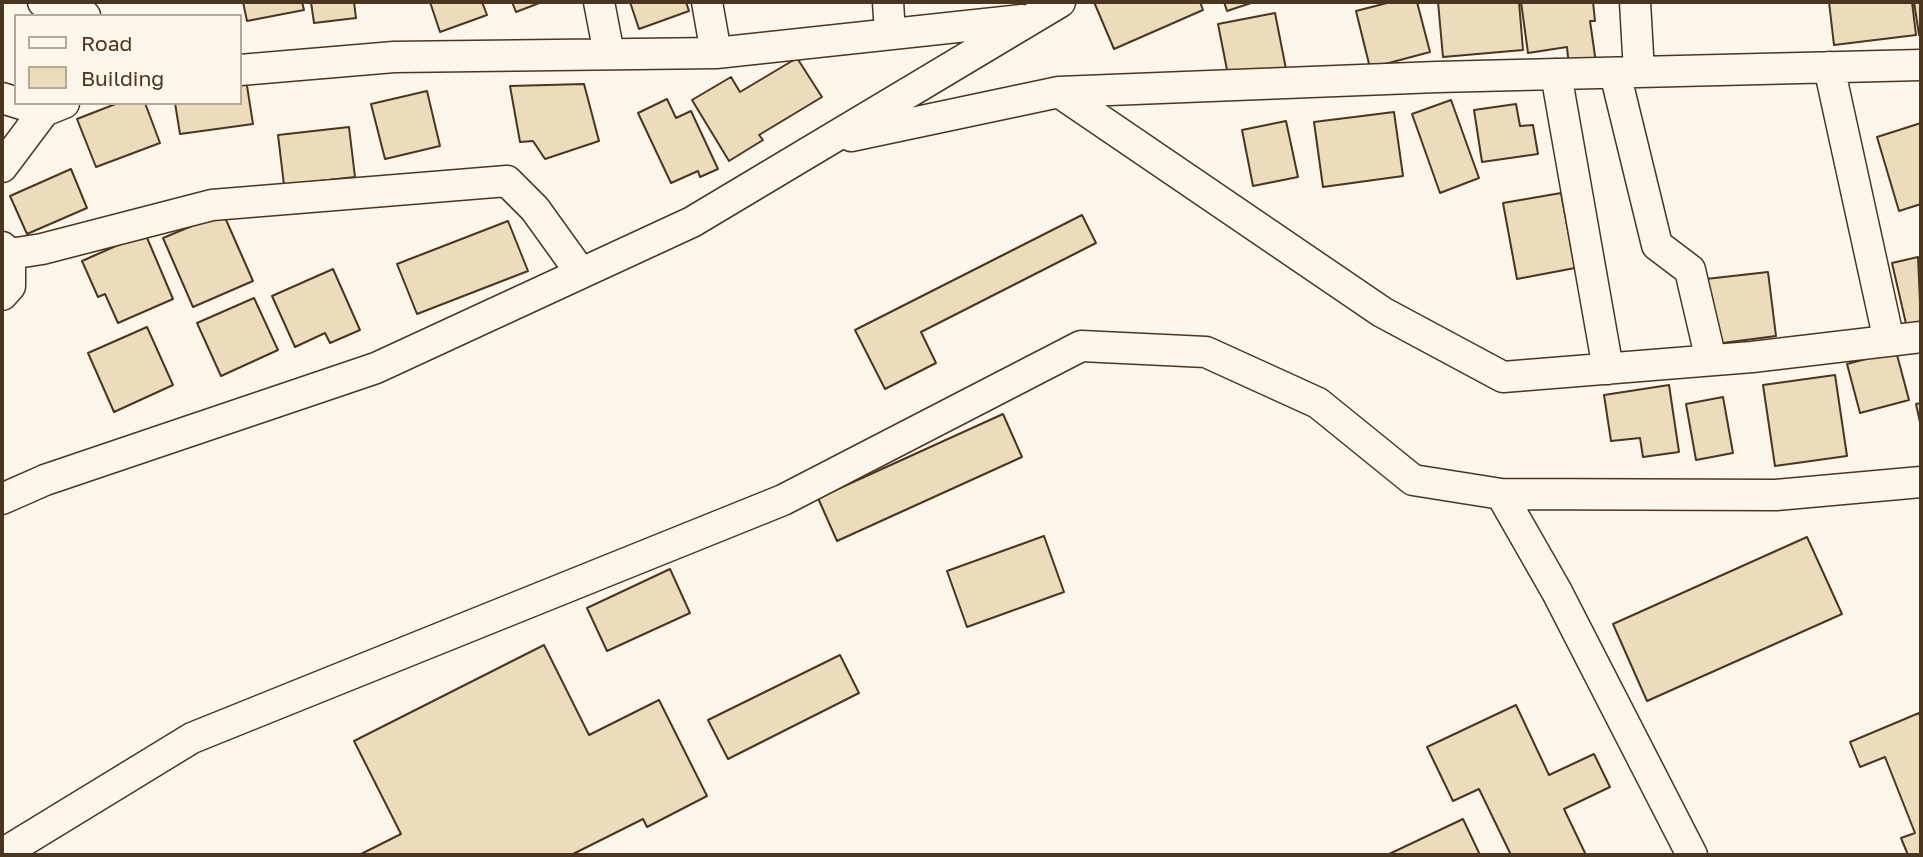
<!DOCTYPE html>
<style>
body{margin:0}
#map{position:relative;width:1923px;height:857px;overflow:hidden;background:#fbf6e9;font-family:"Golos Text",sans-serif}
canvas{display:block}
.frame{position:absolute;inset:0;border:4px solid #4a3520;pointer-events:none}
.legend{position:absolute;left:14px;top:14px;width:228px;height:91px;box-sizing:border-box;background:#fbf6e9;border:2px solid #b4a999;margin:0;padding:9px 12px;list-style:none;font-size:21px;color:#4a3520}
.legend li{display:flex;align-items:center;gap:14px;height:35px}
.legend b{width:35px;border:2px solid #b4a999}
</style>
<div id="map">
<canvas width="1923" height="857"></canvas>
<div class="frame"></div>
<ul class="legend">
<li><b style="height:9px;background:#fbf6e9"></b>Road</li>
<li><b style="height:19px;background:#ecdcbc"></b>Building</li>
</ul>
</div>
<script>
const ctx = document.querySelector('canvas').getContext('2d');
ctx.lineJoin = 'round';
function fillPath(path, color) { ctx.fillStyle = color; ctx.fill(path, 'evenodd'); }
function stroke(path, color, width, dash) { ctx.strokeStyle = color; ctx.lineWidth = width; ctx.lineCap = dash ? 'butt' : 'round'; ctx.setLineDash(dash || []); ctx.stroke(path); }
const building = new Path2D(`
 M243,2h59l2,8 -57,11z
 M311,2h43l2,16 -42,5z
 M430,2h52l5,13 -47,17z
 M512,2h30l-26,10z
 M630,2h56l3,9 -50,18z
 M1094,2h106l3,8 -89,39z
 M1224,2h30l-27,9z
 M1391,2h26l13,50 -60,16 -14,-57z
 M1438,2h81l4,48 -80,7z
 M1521,2h72l2,19h-5l6,42 -27,4 -2,-20 -39,6z
 M1829,2h83l4,33 -82,10z
 M1914,2h7v32l-2,1z
 M1275,13l11,56 -57,11 -11,-56z
 M797,58l25,39 -63,38 4,5 -34,21 -37,-61 39,-23 9,15z
 M245,73l8,51 -73,10 -5,-31h65v-29z
 M584,84l15,57 -54,18 -12,-18 -13,1 -10,-56z
 M427,91l13,55 -55,13 -14,-55z
 M667,99l9,19 15,-7 27,58 -18,8 -2,-6 -27,12 -33,-70z
 M1451,100l28,78 -39,15 -28,-79z
 M118,103h27l15,40 -64,24 -19,-48z
 M1516,104l4,22 13,-1 5,29 -56,8 -8,-52z
 M1394,112l9,64 -80,11 -9,-65z
 M1286,121l12,56 -45,9 -11,-56z
 M1921,123v81l-22,7 -22,-74z
 M349,127l6,50 -71,8 -6,-50z
 M71,169l16,39 -60,26 -17,-38z
 M1561,193l14,75 -58,11 -14,-76z
 M223,213l30,68 -60,26 -30,-69z
 M1082,215l14,28 -175,89 15,31 -51,26 -30,-59z
 M508,221l20,50 -111,43 -20,-50z
 M145,233l28,66 -55,24 -13,-29 -7,3 -16,-36z
 M1918,257l3,68 -14,3 -15,-65z
 M333,269l27,61 -30,13 -5,-10 -30,14 -23,-51z
 M1768,272l8,64 -61,8 -9,-65z
 M254,298l24,52 -57,26 -24,-53z
 M147,327l26,58 -59,27 -26,-59z
 M1896,351l13,49 -49,13 -13,-49z
 M1835,375l12,81 -72,10 -12,-81z
 M1669,385l10,67 -36,5 -3,-19 -29,3 -7,-46z
 M1723,397l10,56 -37,7 -10,-56z
 M1921,403v24l-5,-23z
 M1003,414l19,43 -185,84 -19,-43z
 M1044,536l20,56 -97,35 -20,-56z
 M1807,537l35,77 -195,87 -34,-77z
 M670,569l20,44 -83,38 -20,-43z
 M544,645l45,90 70,-35 48,96 -60,31 -4,-8 -72,36h-212l42,-21 -47,-93z
 M840,655l19,38 -131,66 -20,-39z
 M1516,705l33,70 45,-21 16,33 -46,22 22,46h-75l-32,-66 -26,12 -26,-54z
 M1919,713l2,7v135h-13l-7,-17 14,-5 -30,-76 -25,10 -10,-25z
 M1463,819l17,36h-93z`);
fillPath(building, '#ecdcbc');
stroke(building, '#4a3520', 2);
const minor = new Path2D(`
 M43,2l42,14
 M599,2l10,52
 M707,2l9,51
 M888,2l2,32
 M1635,2l4,70
 M1829,67l60,274
 M240,70l154,-13 322,-4 306,-33
 M1615,73l42,172 33,25 21,90
 M1556,74l52,295
 M1059,92l323,220 121,65 249,-20 169,-20
 M2,98l42,13
 M851,136l208,-44 378,-15 484,-12
 M2,167l42,-56 20,-8
 M2,247l8,7 32,-5 170,-44 295,-24 28,28 46,64
 M2,295l8,-9v-32
 M1501,494l56,98 135,263
 M2,499l43,-19 331,-112 316,-146 368,-220
 M2,854l190,-116 591,-238 298,-154 125,6 112,51 95,77 88,14 275,1 145,-13`);
stroke(minor, '#4a3520', 33);
stroke(minor, '#fbf6e9', 30);
</script>
